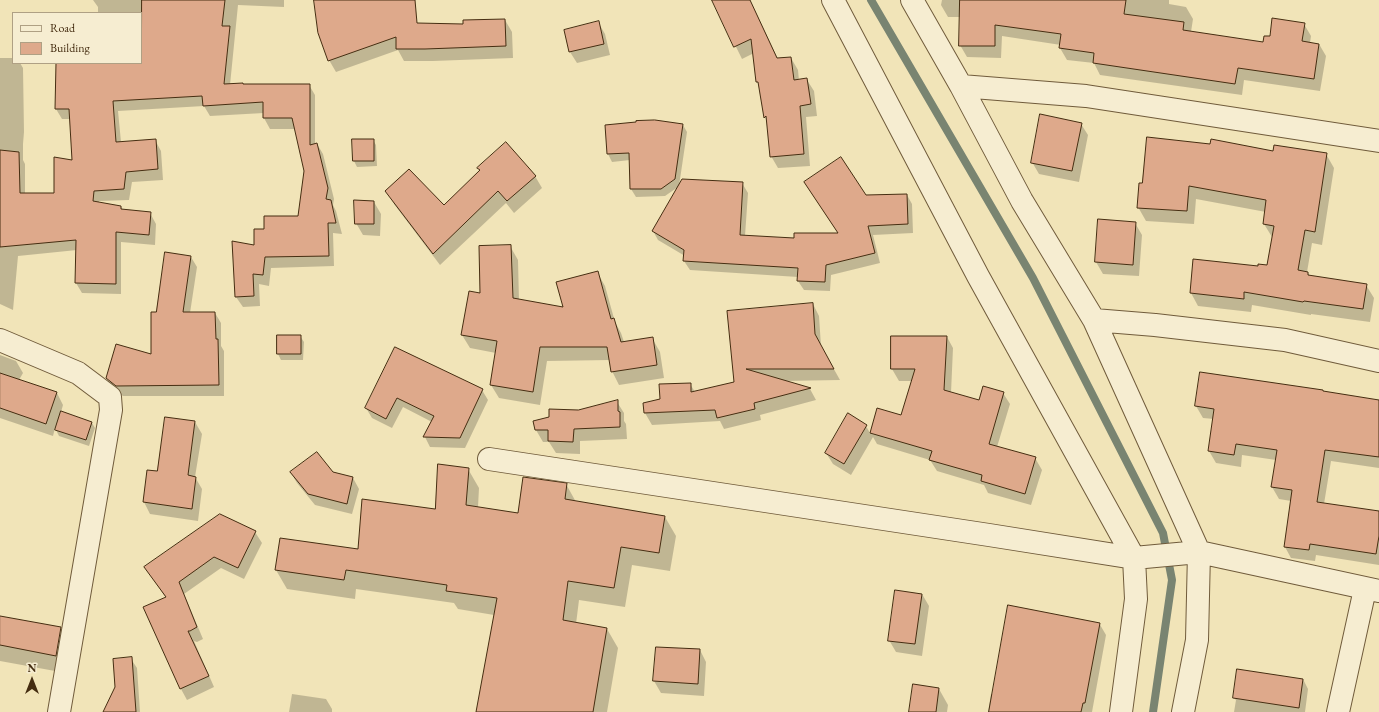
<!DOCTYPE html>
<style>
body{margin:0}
#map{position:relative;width:1379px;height:712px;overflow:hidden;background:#f1e4b8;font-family:"EB Garamond",serif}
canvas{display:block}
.legend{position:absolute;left:12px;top:12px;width:130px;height:52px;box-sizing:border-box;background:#f6edd1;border:1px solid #afa084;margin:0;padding:5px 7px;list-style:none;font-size:12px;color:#452d11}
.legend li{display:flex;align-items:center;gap:8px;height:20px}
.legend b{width:20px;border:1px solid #afa084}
.north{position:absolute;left:12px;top:660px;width:40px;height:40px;-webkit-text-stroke:3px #f6edd1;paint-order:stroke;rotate:0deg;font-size:11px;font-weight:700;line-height:16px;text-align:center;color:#452d11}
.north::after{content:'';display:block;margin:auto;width:14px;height:18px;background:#452d11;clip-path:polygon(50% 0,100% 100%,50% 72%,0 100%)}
</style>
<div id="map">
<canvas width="1379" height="712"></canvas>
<ul class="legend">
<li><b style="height:5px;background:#f6edd1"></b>Road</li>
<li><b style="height:11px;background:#dea98b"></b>Building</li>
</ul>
<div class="north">N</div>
</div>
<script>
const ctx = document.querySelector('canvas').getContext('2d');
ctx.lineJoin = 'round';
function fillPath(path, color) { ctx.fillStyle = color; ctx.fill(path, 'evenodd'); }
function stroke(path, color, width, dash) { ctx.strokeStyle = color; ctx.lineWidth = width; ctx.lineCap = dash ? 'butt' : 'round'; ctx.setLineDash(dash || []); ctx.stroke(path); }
fillPath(new Path2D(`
 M93,0h191v7l-46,-2 -8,80h79l6,10v49h2l6,10 11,45 -1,6 3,6 6,23 -9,-1 1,33 -63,2 -2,18 -10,-2 1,22 -17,1 -7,-10 19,-51 10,-16 34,-13 7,-46 -10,-42h-26l-6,-11v-5l-54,3 -6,-10 -86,5 3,31 34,-2 6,11 2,29 -31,2 -3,18 -30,1v2l22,4 2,3 27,3 6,11 -1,21 -34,-3v52l-39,-1 -6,-10 1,-33 -59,6 -5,54 -13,-6v-246h13v5h7l3,5 1,64 -1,12v16l2,4v30h30l19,-33 -3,-42h-9l-6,-10 1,-46h84v-50h-43v-6z
 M315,0h48l25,24 76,1 41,-5 7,12 1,26 -80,3h-29l-6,-11 -62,22 -7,-12z
 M713,0h37l28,59 13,-1 7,12 1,11 8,-1 7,11 3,25 -11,1 4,49 -32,2 -7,-12 -3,-33 -3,-6 -6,-32 -2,-4 -3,-28 -12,6z
 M942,0h227v4l17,3 7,12 -2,13 73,11 7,-6 33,-13 7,12 -1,7 9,1 7,12 -6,35 -76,-11 -2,15 -142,-20 -6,-12 -27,-3 -7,-12 1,-3 -59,-9 -1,22 -34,-1 -7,-12v-28h-12l-7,-12z
 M598,22l7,12 5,21 -33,8 -7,-11z
 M1081,124l7,11 -9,47 -40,-8 -7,-12z
 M683,125l4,7 -8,54 63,-3 6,10 -3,43 50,3 44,-5 -34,-52 61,14 41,-1 5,9 1,29 -40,2 7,28 -49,12 -1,16 -26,-1 -6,-9v-4l-108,-7 -6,-9 1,-5 -27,-16 -5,-9 25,-44 -13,9 -29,1 -5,-8 -1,-29 -18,2 -4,-8z
 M353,140h20l3,5 1,21 -20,1 -3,-6z
 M1274,152l52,2 8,14 -12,77 -10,-2 -5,29 3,4 56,9 8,13 -4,24 -59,-8v1l-59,-10 -1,7 -53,-6 -7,-13 67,-25 10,-2 5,-29h-1l-8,-13 2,-12 -70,-13 -2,25 -48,-3 -8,-14 2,-23z
 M478,168l57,8 7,12 -28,25 -8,-10 -66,62 -46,-61 -7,-12 57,15 36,-36z
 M374,202l7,12 -1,22 -17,-1 -7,-12z
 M1135,223l7,12 -3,41 -36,-2 -7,-12z
 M510,246l8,14 1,41 45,7 33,-36 8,14 10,36 6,11 3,9 28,-4 8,14 4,26 -45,7 -7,-14 -2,-11 -63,1 -7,44 -41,-7 -8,-13 5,-32 -26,-5 -8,-13 19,-41z
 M191,257l6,10 -7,46h25l6,10v23l3,5v45h-101l-10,-7 -6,-11 45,-23 5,-42z
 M813,304l6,12 2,30 19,34 -57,1 27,8 6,11 -56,15 1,5 -37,9 -4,-8 -68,4 -7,-12 -1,-10 17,-4 29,-15 5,8 40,-9 -7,-71z
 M300,336l4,6 -1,18h-22l-3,-6z
 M947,337l6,11 -2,45 29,8 23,-8 7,11 -13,43 38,11 7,12 -11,35 -43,-12 -4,-8 -47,-14 -7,-11 -53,-16 -4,-7 -22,38 -18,-11 -7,-11 40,-27 4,7 32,-17 11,-35h-14l-7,-12z
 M396,348l86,42 6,10 -23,48 -35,-1 -5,-10 7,-15 -29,-15 -11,21 -20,-10 -6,-10z
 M0,355l16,6 7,12 -4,7 38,13 6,12 -2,7 31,11 3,5 -6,18 -30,-10 -4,-8 -2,8 -53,-18v1z
 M1323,392l56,9v67l-48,-7 -7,43 55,8v53l-63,-10 -1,6 -24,-3 -6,-11 6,-46 -12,-2 -7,-12 4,-27 -34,-5 -1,12 -25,-4 -7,-12 5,-32 -11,-1 -7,-12z
 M617,402l7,11v8l2,3 1,15 -47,2v13l-24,-1 -7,-11h-6l-7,-12 -2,-8z
 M195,422l7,12 -7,43 7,12 -4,32 -48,-7 -6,-12 14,-30z
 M468,469l11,19 -1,19 41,7 47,-30 10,18 89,15 11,19 -6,35 -38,-6 -7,42 -46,-7 -3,24 31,5 11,19 -11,64h-130l17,-97 -36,-6 -4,-6 -98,-14 -1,10 -68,-10 -11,-19 83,-20 77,-40z
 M291,473h41l21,5 6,11 -7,25 -37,-9 -18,-22z
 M255,532l7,11 -18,36 -23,-11 -37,26 19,45 -6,3 -3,-1 20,46 -27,13 -6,-11 -15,-91 -21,-31z
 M922,594l7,12 -7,50 -26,-4 -7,-12z
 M0,617l60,11 10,17 -4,28 -66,-12z
 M1099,623l7,12 -14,77h-104l3,-18h2z
 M657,648l43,2 6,12 -2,34 -43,-3 -7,-12z
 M131,659l6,9 3,44h-36z
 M1303,679l5,10 -3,23h-71l2,-12 -2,-2z
 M939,689l9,16 -1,7h-37z
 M292,694l34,5 6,10v3h-43z`), '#0003');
stroke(new Path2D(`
 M871,0l162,278 130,255 9,47 -19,132`), '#798471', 8);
const building = new Path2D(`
 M142,0h83l-3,26h8l-6,58 19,-1v1h67v61l7,-2 11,45 -2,11 5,1 5,23h-8l1,33 -64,1 -2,18 -10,-1 1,22 -19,1 -3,-56 22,4v-16h10v-13h34l6,-45 -12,-53h-29v-16l-60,4 -1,-10 -89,5 3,41 40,-3 2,30 -32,3 -2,17 -30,2 -1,10 28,5v3l30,3 -2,23 -33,-3v52l-41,-1 1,-43 -76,7v-97l19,2 1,41h34v-36l18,3 -3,-51h-14l1,-46h85z
 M314,0h101l2,23 46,1v-4l42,-1 1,27 -81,3h-29v-12l-68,24 -10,-28z
 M712,0h38l27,58 14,-1 3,23 13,-2 4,26 -11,2 4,48 -34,3 -4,-41 -2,2 -6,-36h-2l-5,-43 -17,8z
 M960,0h166l-2,14 60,8 -1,8 80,12 1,-6h6l2,-18 33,5 -3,18 17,3 -5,35 -76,-11 -3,16 -142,-21 1,-10 -35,-5 2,-14 -66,-9v21h-36z
 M599,21l5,23 -35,8 -5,-22z
 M1040,114l42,9 -10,48 -41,-8z
 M655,120l28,4 -8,55 -14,10h-31l-1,-36 -22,1 -2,-29 31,-3v-1z
 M1147,137l63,7 1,-5 62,12 1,-6 53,8 -12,79 -10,-2 -7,40 10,2v3l59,9 -4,25 -59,-8 -1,1 -59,-10v7l-54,-6 3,-34 65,7v-2l9,1 7,-39 -11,-2 3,-24 -77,-14 -2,25 -50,-3 2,-25h3z
 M352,139h22v22h-21z
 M506,142l30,34 -29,25 -9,-10 -65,63 -48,-63 24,-22 35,36 36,-35 -3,-2z
 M841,157l25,38 41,-1 1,30 -40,2 7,27 -49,12 -1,17 -28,-1 1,-13 -115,-7 1,-11 -32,-19 30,-52 61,3 -3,53 54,3v-5h44l-34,-51z
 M354,200l20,1v23h-19z
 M1098,219l38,3 -3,43 -38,-3z
 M511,245l2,53 50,9 -7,-25 42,-11 13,48 3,-1 7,24 32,-5 4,28 -46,7 -4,-25h-67l-7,45 -43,-7 7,-44 -36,-6 8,-44 11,2 -1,-47z
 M165,252l26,4 -8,56h32l1,27h2l1,46 -103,1 -10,-8 10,-34 35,10v-42h5z
 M813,303l2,31 19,35h-88l65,19 -57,15 1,6 -38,9 -2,-8 -71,3 -1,-10 17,-4 -1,-15 32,-1v9l43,-10 -7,-71z
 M277,335h24v19h-24z
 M891,336h56l-3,54 35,10 4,-14 21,6 -15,52 47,13 -11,37 -44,-13 1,-6 -53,-15 3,-9 -62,-18 7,-25 24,7 14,-46h-24z
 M395,347l88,42 -23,49 -37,-1 11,-21 -37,-18 -11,21 -21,-11z
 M1200,372l123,18v1l56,9v57l-54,-7 -8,52 62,9v25l-3,18 -66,-10 -1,6 -25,-3 8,-57 -21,-3 6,-37 -41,-6 -2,11 -26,-4 6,-42 -19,-3z
 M0,373l57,19 -11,32 -46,-16z
 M618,400v11l2,1v15l-46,2 -1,13 -25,-1v-11h-13l-2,-9 16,-4v-8l29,1z
 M61,411l31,11 -6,18 -31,-10z
 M848,413l19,12 -23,39 -19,-11z
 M165,417l30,4 -7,54 8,2 -4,32 -49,-7 4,-32 10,1z
 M317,452l16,20 20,5 -6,27 -39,-10 -18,-22z
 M438,464l31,4 -3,37 52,8 5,-36 44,6 -2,16 100,17 -6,37 -38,-6 -7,41 -46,-7 -5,39 44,8 -14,84h-117l21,-114 -51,-7 1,-6 -101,-15 -2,10 -69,-10 5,-32 78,11 4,-50 73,10z
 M220,514l36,17 -18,37 -24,-11 -35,25 18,45 -7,4h-2l21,45 -29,13 -37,-82 23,-10 -22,-30z
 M895,590l27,4 -7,50 -27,-3z
 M1008,605l92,18 -15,80h-2l-2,9h-92z
 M0,616l61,11 -5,29 -56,-11z
 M656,647l44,2 -2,35 -45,-3z
 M132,657l4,55h-33l12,-25 -2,-28z
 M1237,669l66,10 -4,29 -66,-10z
 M913,684l26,4 -3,24h-27z`);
fillPath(building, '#dea98b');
stroke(building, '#452d11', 1);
const street = new Path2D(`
 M833,0l145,276 156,282 2,41 -15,113
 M912,0l49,86 61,115 72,119 105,232 -2,88 -14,72
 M961,86l125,10 293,45
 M1094,320l61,5 130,15 94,21
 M0,340l78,33 32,24 1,13 -52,302
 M489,459l500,76 145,23 65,-6 180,39
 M1338,712l27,-123`);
stroke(street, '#705b3b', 24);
stroke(street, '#f6edd1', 22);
</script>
